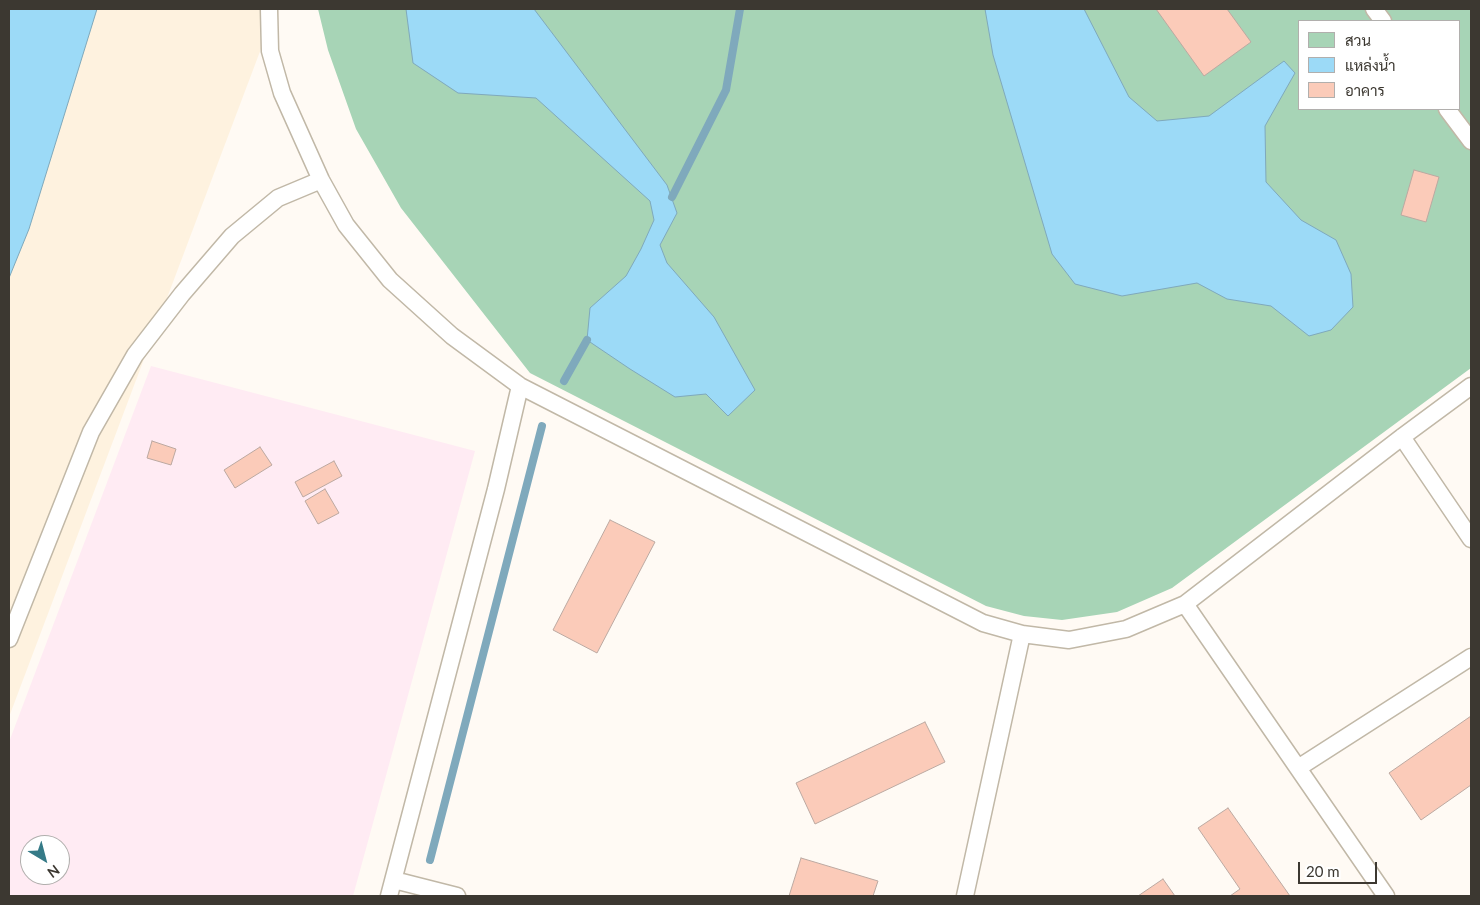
<!DOCTYPE html>
<meta charset="utf-8">
<style>
body{margin:0}
#map{position:relative;width:1480px;height:905px;overflow:hidden;background:#fffaf4;font-family:Lato,Sarabun,sans-serif}
canvas{display:block}
.frame{position:absolute;inset:0;border:10px solid #3c3831;pointer-events:none}
.legend{position:absolute;left:1298px;top:20px;width:162px;height:90px;box-sizing:border-box;background:#fff;border:1px solid #b1afad;margin:0;padding:6px 9px;list-style:none;font-size:15px;color:#3c3831}
.legend li{display:flex;align-items:center;gap:10px;height:25px}
.legend b{width:25px;border:1px solid #b1afad}
.north{position:absolute;left:20px;top:835px;width:50px;height:50px;box-sizing:border-box;background:#fff;border:1px solid #b1afad;border-radius:50%;rotate:143deg;font-size:14px;font-weight:700;line-height:20px;text-align:center;color:#3c3831}
.north::after{content:'';display:block;margin:auto;width:18px;height:22px;background:#357a87;clip-path:polygon(50% 0,100% 100%,50% 72%,0 100%)}
.scale{position:absolute;left:1298px;top:862px;width:79px;height:22px;box-sizing:border-box;border:2px solid #3c3831;border-top:0;padding-left:6px;font-size:15px;line-height:18px;white-space:nowrap;color:#3c3831;-webkit-text-stroke:4px #fff;paint-order:stroke}
</style>
<div id="map">
<canvas width="1480" height="905"></canvas>
<div class="frame"></div>
<ul class="legend">
<li><b style="height:14px;background:#a7d4b6"></b>สวน</li>
<li><b style="height:14px;background:#9cdaf7"></b>แหล่งน้ำ</li>
<li><b style="height:14px;background:#fbcbb9"></b>อาคาร</li>
</ul>
<div class="north">N</div>
<div class="scale">20 m</div>
</div>
<script>
const c = document.querySelector('canvas').getContext('2d');
c.lineJoin = 'round';
function paint(path, color) { c.fillStyle = color; c.fill(path, 'evenodd'); }
const poly = rows => new Path2D(rows.map(r => 'M' + r).join(''));
function trace(path, color, width, dash) { c.strokeStyle = color; c.lineWidth = width; c.lineCap = dash ? 'butt' : 'round'; c.setLineDash(dash || []); c.stroke(path); }
paint(poly([
 [9,9,276,9,9,717]
]), '#fef2df');
paint(poly([
 [151,366,475,451,353,896,9,896,9,742],
 [30,845,60,845,60,875,30,875]
]), '#ffebf3');
paint(poly([
 [318,9,1471,9,1471,368,1172,588,1117,612,1062,620,1024,616,986,606,530,373,401,208,356,129,328,50],
 [1299,21,1459,21,1459,109,1299,109]
]), '#a7d4b6');
const water = poly([
 [9,9,97,9,29,229,9,278,9,9],
 [406,9,534,9,667,185,677,213,660,245,667,263,714,317,755,390,728,416,706,394,675,397,630,369,587,340,590,308,626,276,641,249,654,220,650,201,536,98,458,93,413,63,406,9],
 [985,9,1084,9,1129,97,1157,121,1209,116,1284,61,1295,73,1265,126,1266,182,1301,220,1336,240,1351,274,1353,307,1331,330,1309,336,1271,306,1227,299,1197,283,1122,296,1075,284,1052,254,993,55,985,9]
]);
paint(water, '#9cdaf7');
trace(water, '#7fa9bc', 1);
trace(poly([
 [672,197,726,90,740,9],
 [564,381,587,340],
 [430,860,542,426]
]), '#7fa9bc', 8);
const building = poly([
 [1156,9,1227,9,1251,42,1204,76,1156,9],
 [1414,170,1439,177,1426,222,1401,215,1414,170],
 [152,441,176,449,171,465,147,458,152,441],
 [260,447,272,465,235,488,224,470,260,447],
 [334,461,342,476,303,497,295,482,334,461],
 [325,489,339,513,318,524,305,501,325,489],
 [610,520,655,542,597,653,553,630,610,520],
 [1471,716,1471,785,1421,820,1389,773,1471,716],
 [925,722,945,762,815,824,796,783,925,722],
 [1228,808,1290,896,1230,896,1240,889,1198,828,1228,808],
 [801,858,878,881,873,896,789,896,801,858],
 [1163,879,1175,896,1138,896,1163,879]
]);
paint(building, '#fbcbb9');
trace(building, '#bca9a1', 1);
const service = poly([
 [269,9,270,51,282,93,321,180,346,225,390,280,452,336,520,386,983,623,1022,634,1069,640,1126,629,1185,604,1402,437,1471,386],
 [1374,9,1383,21],
 [1447,109,1471,141],
 [1402,437,1471,539],
 [1185,604,1386,896],
 [9,639,91,432,135,355,182,294,232,236,278,198,321,180],
 [1298,768,1471,657],
 [394,880,457,896],
 [389,896,496,489,520,386],
 [965,896,1022,634]
]);
trace(service, '#c1b8a7', 19);
trace(service, '#fff', 16);
</script>
